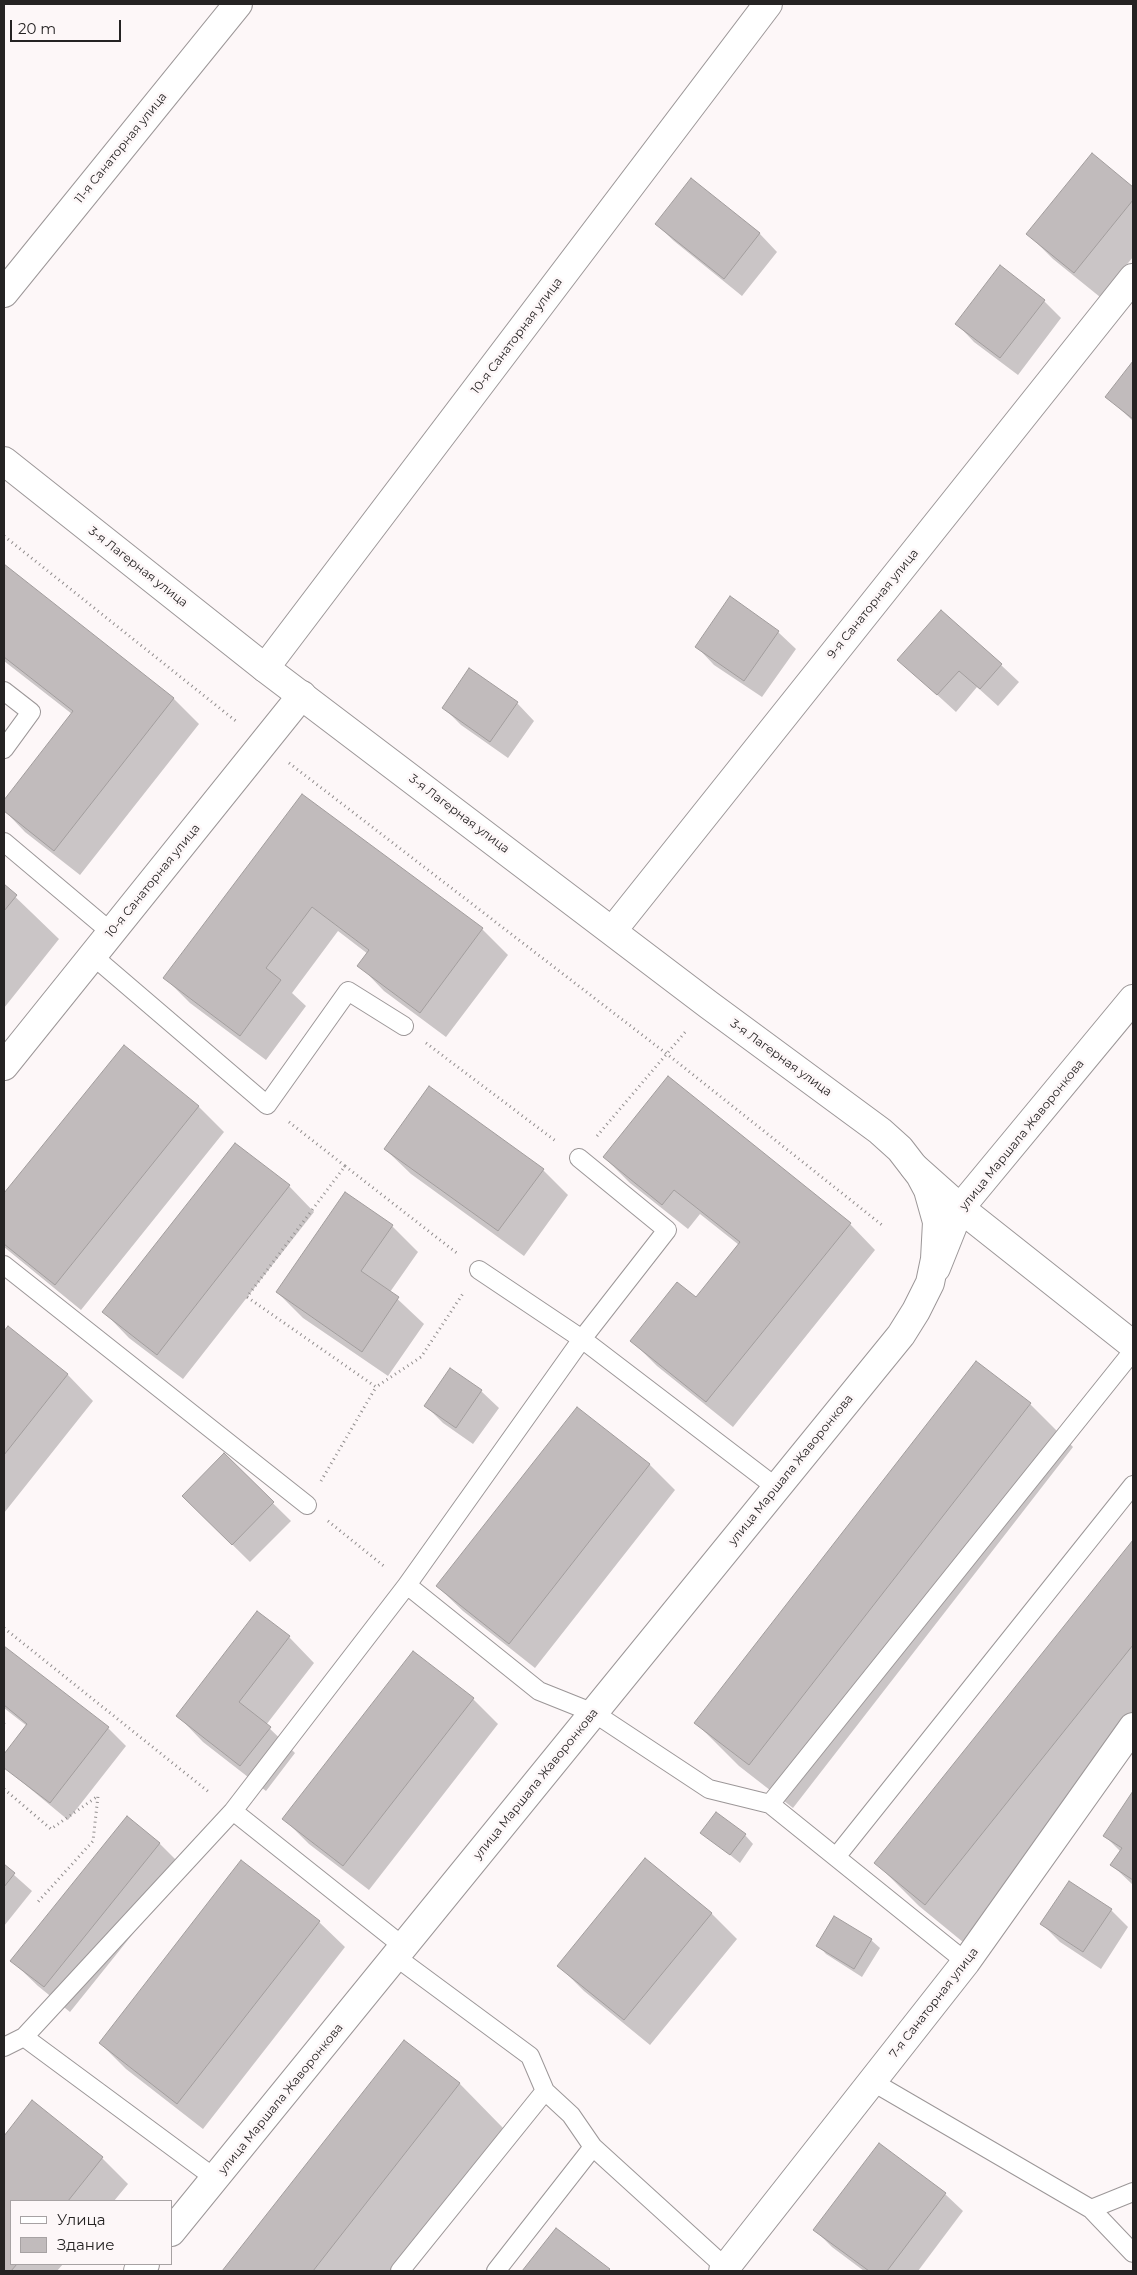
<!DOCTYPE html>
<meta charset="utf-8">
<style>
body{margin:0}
#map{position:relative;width:1137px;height:2275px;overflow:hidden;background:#fdf7f8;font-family:Montserrat,sans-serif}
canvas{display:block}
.frame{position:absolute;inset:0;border:5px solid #252323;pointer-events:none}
.legend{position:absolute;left:10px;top:2200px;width:162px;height:65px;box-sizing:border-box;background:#fdf7f8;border:1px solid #a7a2a3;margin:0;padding:6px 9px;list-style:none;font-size:15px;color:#252323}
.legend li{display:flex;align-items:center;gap:10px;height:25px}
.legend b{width:25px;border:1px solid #a7a2a3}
.scale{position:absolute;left:10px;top:20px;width:111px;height:22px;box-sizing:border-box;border:2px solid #252323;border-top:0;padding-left:6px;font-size:15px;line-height:18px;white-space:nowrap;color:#252323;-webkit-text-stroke:4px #fdf7f8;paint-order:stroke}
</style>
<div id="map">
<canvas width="1137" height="2275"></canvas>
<div class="frame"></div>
<ul class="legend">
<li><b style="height:6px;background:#fff"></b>Улица</li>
<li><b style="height:14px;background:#c1bbbc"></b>Здание</li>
</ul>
<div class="scale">20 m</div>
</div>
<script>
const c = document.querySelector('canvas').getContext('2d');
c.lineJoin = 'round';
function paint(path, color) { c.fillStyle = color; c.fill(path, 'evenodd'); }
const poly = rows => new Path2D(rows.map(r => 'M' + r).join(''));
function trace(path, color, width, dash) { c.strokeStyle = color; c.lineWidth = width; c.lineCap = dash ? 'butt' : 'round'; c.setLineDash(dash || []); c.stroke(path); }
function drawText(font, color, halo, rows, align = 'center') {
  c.font = font + ' Montserrat,sans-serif'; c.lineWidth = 5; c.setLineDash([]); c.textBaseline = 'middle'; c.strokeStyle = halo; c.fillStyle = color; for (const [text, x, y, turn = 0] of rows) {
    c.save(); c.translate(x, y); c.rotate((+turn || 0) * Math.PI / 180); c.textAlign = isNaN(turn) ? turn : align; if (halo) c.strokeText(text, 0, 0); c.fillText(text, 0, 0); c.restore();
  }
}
paint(poly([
 [1092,154,1133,188,1133,257,1100,297,1053,259,1028,234],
 [691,180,760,234,777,252,742,296,674,241,656,224],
 [1044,301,1061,318,1018,375,974,342,957,324],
 [1133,363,1133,421,1107,397],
 [4,566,174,699,199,724,80,875,25,832,4,810,4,802,72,714,4,661],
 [778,632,796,649,762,697,714,665,697,647],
 [899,660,1001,665,1019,682,998,706,977,687,956,712],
 [517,703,534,721,508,758,461,725,443,707],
 [302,795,482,929,508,955,446,1037,384,991,359,965,368,954,338,931,292,993,306,1006,266,1060,190,1003,165,978],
 [4,886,59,939,4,1008],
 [124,1046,199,1107,224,1132,81,1310,4,1247,4,1195],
 [385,1149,543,1170,568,1195,524,1256,411,1174],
 [604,1157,850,1224,875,1250,733,1427,657,1366,632,1341,696,1299,739,1245,700,1214,688,1229,630,1183],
 [289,1186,314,1212,183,1379,129,1338,104,1312],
 [346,1194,392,1226,418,1252,390,1292,424,1324,388,1376,303,1318,277,1292],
 [8,1328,68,1375,93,1401,4,1513,4,1333],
 [481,1391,499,1408,473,1444,443,1423,425,1405],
 [1030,1404,1073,1447,793,1808,739,1766,696,1723],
 [577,1409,650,1465,675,1490,535,1668,463,1611,437,1586],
 [224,1455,291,1521,250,1562,183,1496],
 [1133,1542,1133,1742,969,1947,919,1906,876,1863],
 [289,1637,314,1663,266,1725,295,1753,266,1791,203,1742,178,1716],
 [4,1647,108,1728,126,1746,68,1820,4,1767,4,1756,27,1726,4,1708],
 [473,1699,498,1724,369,1890,309,1844,284,1819],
 [1133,1793,1133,1885,1112,1865,1121,1852,1105,1836],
 [702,1832,745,1835,753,1844,740,1863],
 [159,1843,185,1869,70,2012,38,1986,12,1961],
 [646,1860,712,1914,737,1939,650,2045,584,1991,559,1966],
 [242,1862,319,1922,345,1947,203,2129,126,2069,100,2043],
 [4,1866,32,1891,4,1926],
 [1111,1910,1128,1927,1101,1969,1060,1942,1042,1924],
 [871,1940,880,1948,862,1977,826,1954,818,1945],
 [405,2041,460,2084,503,2128,390,2271,224,2271],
 [32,2102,102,2158,128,2184,114,2201,11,2201,11,2264,63,2264,57,2271,4,2271,4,2138],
 [945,2194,963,2211,918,2271,864,2271,832,2247,815,2230],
 [556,2230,610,2271,523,2271]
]), '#0003');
const building = poly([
 [1092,153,1133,187,1133,200,1074,273,1026,234,1092,153],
 [691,178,760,233,724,279,655,224,691,178],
 [1000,265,1045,300,1000,358,955,324,1000,265],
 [1133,361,1133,419,1105,397,1133,361],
 [4,564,174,698,54,851,4,811,4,800,73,711,4,657,4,564],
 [730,596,779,631,744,681,695,647,730,596],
 [941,610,1002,664,980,689,959,671,937,695,897,660,941,610],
 [469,668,518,702,490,742,442,708,469,668],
 [302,794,483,928,420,1013,357,966,369,950,312,907,266,968,281,980,240,1036,163,978,302,794],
 [4,884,17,895,4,911,4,884],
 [124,1045,199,1106,55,1285,4,1244,4,1193,124,1045],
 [668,1076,851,1223,706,1402,630,1341,677,1282,696,1297,740,1242,674,1190,662,1205,603,1157,668,1076],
 [429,1086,544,1169,498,1231,384,1149,429,1086],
 [235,1143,290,1185,157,1355,102,1312,235,1143],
 [345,1192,393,1225,361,1271,399,1297,362,1352,276,1292,345,1192],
 [8,1326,68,1374,4,1455,4,1331,8,1326],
 [976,1361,1031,1403,749,1765,694,1723,976,1361],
 [450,1368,482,1390,456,1428,424,1406,450,1368],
 [577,1407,650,1464,509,1644,436,1586,577,1407],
 [224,1453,274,1502,232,1545,182,1496,224,1453],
 [1133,1540,1133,1645,925,1905,874,1863,1133,1540],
 [257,1611,290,1636,239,1702,271,1727,240,1766,176,1716,257,1611],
 [4,1646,109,1727,50,1803,4,1768,4,1754,27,1724,4,1705,4,1646],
 [413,1651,474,1698,343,1866,282,1819,413,1651],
 [1133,1791,1133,1880,1110,1865,1122,1848,1103,1836,1133,1791],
 [716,1812,746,1834,730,1855,700,1833,716,1812],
 [127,1816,160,1843,44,1987,10,1961,127,1816],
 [645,1858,712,1913,624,2020,557,1966,645,1858],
 [241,1860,320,1921,177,2104,99,2043,241,1860],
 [4,1864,15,1873,4,1887,4,1864],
 [1069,1881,1112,1909,1083,1952,1040,1924,1069,1881],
 [834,1916,872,1939,854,1969,816,1946,834,1916],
 [404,2040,460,2083,313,2271,222,2271,404,2040],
 [32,2100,103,2157,68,2201,11,2201,11,2264,17,2264,11,2271,4,2271,4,2136,32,2100],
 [879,2143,946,2193,887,2271,869,2271,813,2230,879,2143],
 [556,2228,610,2269,608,2271,522,2271,556,2228]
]);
paint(building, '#c1bbbc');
trace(building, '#a29d9d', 1);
const lane = poly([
 [4,691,31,712,4,749],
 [4,842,112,933],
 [93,956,267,1105,348,991,404,1026],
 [579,1158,667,1230,582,1339,777,1488],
 [4,1265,307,1505],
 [479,1270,582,1339,407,1585,539,1691,594,1713,709,1789,770,1804,1133,1351],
 [770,1804,966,1962],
 [233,1811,404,1947],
 [836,1857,1133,1485],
 [396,1957,530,2056,545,2091],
 [4,2047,24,2037],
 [873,2082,1091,2209],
 [216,2179,24,2037,233,1811,407,1585],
 [1133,2192,1091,2209,1133,2253],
 [400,2271,545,2091,571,2115,593,2147,726,2268],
 [496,2271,593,2147]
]);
const street = poly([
 [4,293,238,4],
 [265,668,768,4],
 [613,930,1133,278],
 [4,1066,302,695],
 [914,1167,960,1208,1133,1345],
 [936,1268,960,1208,1133,999],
 [723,2271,966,1962,1133,1727]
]);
const secondary = poly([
 [4,461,265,668,709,1005,880,1131,900,1149,920,1175,928,1190,937,1222,935,1259,930,1283,916,1311,901,1335,171,2232],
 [138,2271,145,2264]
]);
trace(lane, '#9c9798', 20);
trace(street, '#9c9798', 30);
trace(secondary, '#9c9798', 30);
trace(poly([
 [4,536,237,722],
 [289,763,667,1054,882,1225],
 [426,1043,557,1142],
 [289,1122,345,1166,247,1297,376,1387,421,1357,464,1292],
 [597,1136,687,1030],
 [345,1166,458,1254],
 [321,1481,376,1387],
 [328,1521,385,1567],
 [4,1628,210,1793],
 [4,1724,6,1725,4,1727],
 [4,1789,51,1829,98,1796,93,1841,36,1904]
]), '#918d8d', 3, [1, 4]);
trace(lane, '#fff', 18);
trace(street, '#fff', 28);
trace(secondary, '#fff', 28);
drawText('12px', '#252323', '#fdf7f8', [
 ["11-я Санаторная улица",121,148,-51],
 ["10-я Санаторная улица",517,336,-53],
 ["3-я Лагерная улица",138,567,38],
 ["9-я Санаторная улица",873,604,-51],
 ["3-я Лагерная улица",459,814,37],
 ["10-я Санаторная улица",153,881,-51],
 ["3-я Лагерная улица",781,1058,36],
 ["улица Маршала Жаворонкова",1022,1135,-51],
 ["улица Маршала Жаворонкова",791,1470,-51],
 ["улица Маршала Жаворонкова",536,1784,-51],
 ["7-я Санаторная улица",934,2003,-52],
 ["улица Маршала Жаворонкова",281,2099,-51]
]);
</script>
